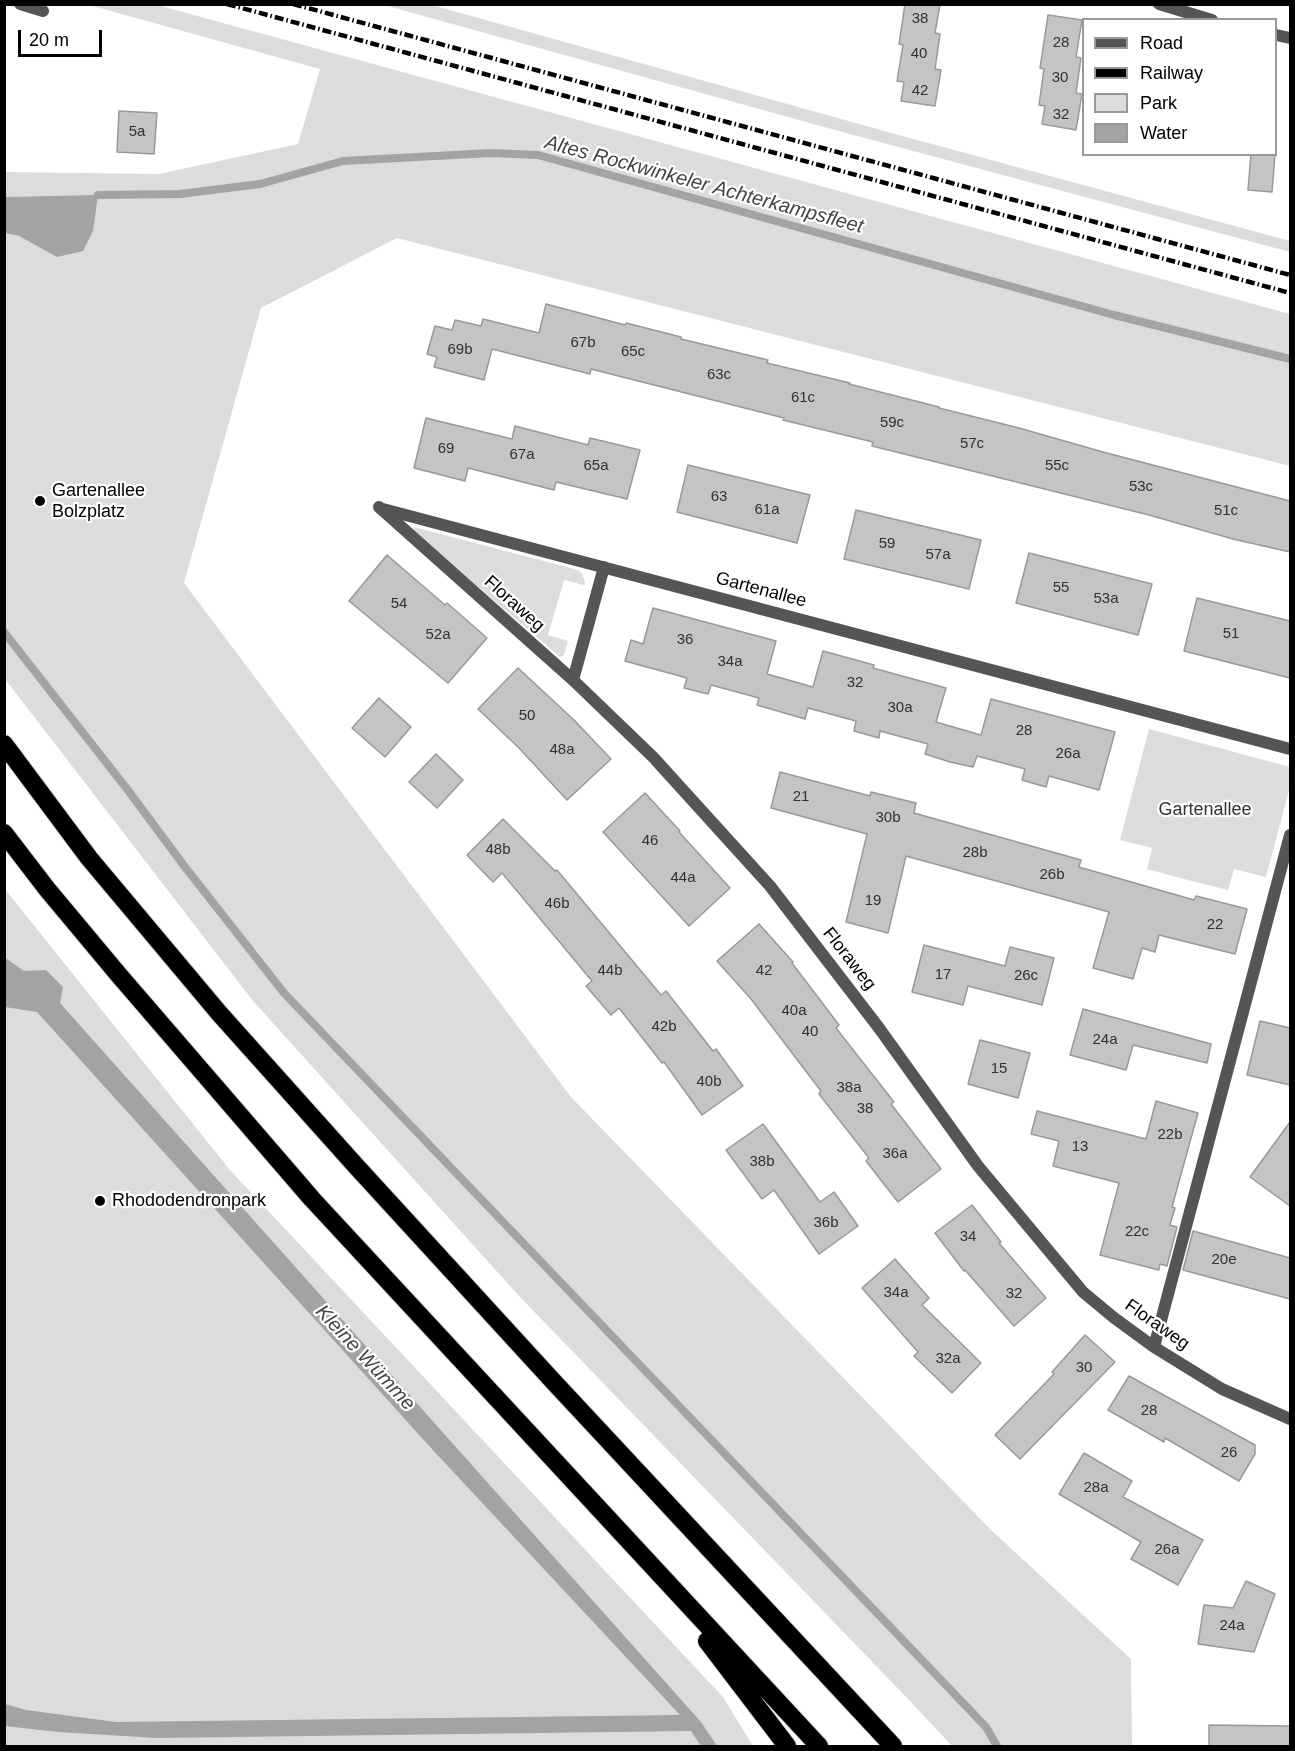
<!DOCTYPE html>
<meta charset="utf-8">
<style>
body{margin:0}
#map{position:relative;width:1295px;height:1751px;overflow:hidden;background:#fff;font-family:Arial,sans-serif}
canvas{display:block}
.frame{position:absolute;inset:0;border:6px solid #000;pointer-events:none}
.legend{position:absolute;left:1082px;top:18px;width:195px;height:138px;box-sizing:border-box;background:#fff;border:2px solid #999;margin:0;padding:8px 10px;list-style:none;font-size:18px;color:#000}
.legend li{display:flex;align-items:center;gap:12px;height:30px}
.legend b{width:30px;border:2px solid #999}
.scale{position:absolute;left:18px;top:30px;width:84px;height:27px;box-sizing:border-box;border:3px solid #000;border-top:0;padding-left:8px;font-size:18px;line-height:21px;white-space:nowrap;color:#000;-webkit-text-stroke:4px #fff;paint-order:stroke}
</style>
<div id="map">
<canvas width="1295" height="1751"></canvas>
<div class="frame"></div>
<ul class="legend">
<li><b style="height:8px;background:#555"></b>Road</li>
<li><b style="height:8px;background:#000"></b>Railway</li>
<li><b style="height:16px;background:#dcdcdc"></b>Park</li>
<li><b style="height:16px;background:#a3a3a3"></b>Water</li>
</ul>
<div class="scale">20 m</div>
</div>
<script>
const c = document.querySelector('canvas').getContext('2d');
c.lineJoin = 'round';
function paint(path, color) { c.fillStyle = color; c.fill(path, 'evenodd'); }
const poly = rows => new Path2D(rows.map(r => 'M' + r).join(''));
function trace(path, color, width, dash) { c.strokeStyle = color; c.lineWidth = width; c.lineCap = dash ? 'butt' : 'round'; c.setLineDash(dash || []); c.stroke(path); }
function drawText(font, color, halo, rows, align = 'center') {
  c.font = font + ' Arial,sans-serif'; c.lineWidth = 4.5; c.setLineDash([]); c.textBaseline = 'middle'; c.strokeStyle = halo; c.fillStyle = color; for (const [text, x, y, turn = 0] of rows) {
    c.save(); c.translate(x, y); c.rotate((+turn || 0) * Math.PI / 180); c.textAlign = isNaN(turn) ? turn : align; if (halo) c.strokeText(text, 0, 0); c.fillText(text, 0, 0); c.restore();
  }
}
paint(poly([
 [89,5,157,5,1290,314,1290,466,397,238,261,308,184,583,571,1097,992,1531,1131,1659,1132,1746,952,1746,910,1701,520,1297,253,1001,5,679,5,233,19,236,57,256,98,196,5,197,5,172,159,174,298,144,320,69],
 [384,5,432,5,895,134,1290,241,1290,252,835,130],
 [414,527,578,570,582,574,585,582,584,585,564,580,548,635,568,641,564,655,560,657,414,532],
 [1149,729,1290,767,1290,787,1266,877,1234,869,1228,890,1188,880,1147,869,1152,848,1120,840],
 [4,888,230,1170,723,1697,753,1746,5,1746]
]), '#dcdcdc');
paint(poly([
 [98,195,93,231,83,251,57,257,19,236,5,233,5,197],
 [4,957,24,971,46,970,63,987,60,1003,701,1722,717,1746,701,1746,691,1731,157,1738,58,1732,5,1726,5,1704,26,1710,116,1722,680,1715,431,1448,37,1012,5,1007]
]), '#a3a3a3');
trace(poly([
 [98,195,180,194,260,184,343,161,491,153,538,155,1114,315,1290,359],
 [4,632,127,789,185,867,284,993,986,1727,997,1746]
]), '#a3a3a3', 8);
const building = poly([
 [905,4,940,4,935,33,940,34,935,69,941,70,935,106,901,101,904,82,897,81,903,45,899,44,905,4],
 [1048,15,1082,20,1076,57,1081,58,1076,93,1082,94,1076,130,1042,124,1045,106,1039,105,1044,69,1040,68,1048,15],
 [119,111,157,113,154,154,117,152,119,111],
 [1251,154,1275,154,1272,192,1248,190,1251,154],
 [546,304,625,325,626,323,681,337,681,339,768,360,767,363,850,383,849,384,939,407,939,408,1019,428,1103,452,1290,501,1290,552,1233,539,1149,515,872,446,873,442,783,420,784,418,591,369,590,374,492,349,484,380,434,367,437,357,427,354,435,326,452,330,455,320,481,326,483,319,539,333,546,304],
 [426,418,512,439,515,426,588,445,590,438,640,450,627,499,556,482,554,490,468,468,465,481,414,468,426,418],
 [688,465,810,495,797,543,677,512,688,465],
 [856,510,981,540,969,589,844,559,856,510],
 [1029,553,1152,584,1138,635,1016,603,1029,553],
 [387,555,445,605,447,603,487,638,448,683,349,601,387,555],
 [1197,598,1290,621,1290,678,1184,651,1197,598],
 [653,608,776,641,767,674,813,687,823,651,874,665,873,668,946,688,936,722,981,735,991,699,1115,732,1099,790,1049,776,1046,787,1032,783,1022,780,1025,769,977,756,973,767,950,762,925,754,928,744,880,731,879,738,854,731,856,721,808,708,805,719,757,705,759,698,711,685,708,694,684,688,687,678,625,661,631,640,643,644,653,608],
 [518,668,574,720,611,759,567,800,519,748,478,709,518,668],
 [379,698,411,727,385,757,352,728,379,698],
 [436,754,463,780,437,808,409,782,436,754],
 [780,772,870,796,871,792,916,803,914,813,1081,860,1079,867,1194,900,1196,896,1247,909,1235,954,1159,935,1155,952,1142,948,1133,979,1093,968,1109,912,906,856,888,933,846,922,867,834,771,808,780,772],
 [645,793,680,831,679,832,730,888,689,926,603,832,645,793],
 [503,819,555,871,557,870,661,995,666,991,713,1051,716,1049,743,1086,702,1115,664,1062,662,1063,619,1008,611,1015,586,986,592,981,502,873,493,882,467,855,503,819],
 [759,924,793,962,792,963,839,1025,836,1028,894,1102,891,1104,941,1169,898,1202,866,1161,869,1158,819,1094,821,1091,751,999,717,961,759,924],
 [924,945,1005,966,1010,947,1054,958,1042,1005,968,986,963,1005,912,992,924,945],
 [1083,1009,1211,1044,1207,1063,1133,1045,1126,1070,1070,1055,1083,1009],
 [1260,1021,1290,1028,1290,1085,1247,1075,1260,1021],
 [980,1040,1030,1053,1018,1098,968,1084,980,1040],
 [1156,1101,1198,1113,1172,1207,1175,1208,1170,1225,1177,1227,1167,1266,1160,1264,1159,1270,1100,1255,1119,1183,1053,1166,1059,1141,1031,1134,1037,1111,1146,1139,1156,1101],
 [1290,1122,1290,1206,1250,1177,1290,1122],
 [763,1124,820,1202,834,1192,858,1226,819,1254,774,1190,762,1199,726,1150,763,1124],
 [972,1205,1001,1242,999,1243,1046,1298,1014,1326,965,1270,964,1271,935,1233,972,1205],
 [1193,1231,1290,1258,1290,1299,1183,1270,1193,1231],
 [895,1259,929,1298,922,1305,981,1363,952,1393,914,1356,918,1352,862,1288,895,1259],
 [1085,1335,1115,1362,1020,1459,995,1435,1054,1374,1052,1372,1085,1335],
 [1129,1376,1255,1445,1255,1454,1239,1481,1165,1438,1164,1442,1108,1410,1129,1376],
 [1084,1453,1132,1481,1123,1497,1203,1540,1178,1585,1131,1559,1141,1542,1059,1494,1084,1453],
 [1246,1581,1275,1594,1254,1652,1198,1644,1204,1605,1233,1608,1246,1581],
 [1209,1725,1290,1726,1290,1746,1209,1746,1209,1725]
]);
paint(building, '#c4c4c4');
trace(building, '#999', 1.5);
const motorway = poly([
 [4,744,89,858,219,1013,356,1166,552,1380,893,1746],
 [4,833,47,889,118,974,312,1199,819,1746],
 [707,1641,787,1746]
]);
trace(motorway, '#dbdbdb', 20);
trace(poly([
 [20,4,43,11],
 [1159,4,1212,20],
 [1276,35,1290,38],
 [379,507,573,680,653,757,770,886,879,1028,978,1166,1083,1292,1113,1317,1154,1347,1222,1389,1290,1419],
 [383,509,1290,749],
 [573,680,604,567],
 [1154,1347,1290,835]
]), '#555', 12);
trace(motorway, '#000', 18);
trace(poly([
 [227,4,1290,293],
 [293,4,1290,275]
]), '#000', 4.5, [9, 3, 1.5, 3]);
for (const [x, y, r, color] of [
 [40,501,6,"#000"],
 [100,1201,6,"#000"]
]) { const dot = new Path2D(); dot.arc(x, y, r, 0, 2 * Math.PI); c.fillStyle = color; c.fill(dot); trace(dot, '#fff', 2); }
drawText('15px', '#313131', null, [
 ["38",920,19],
 ["28",1061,43],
 ["40",919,54],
 ["30",1060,78],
 ["42",920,91],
 ["32",1061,115],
 ["5a",137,132],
 ["67b",583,343],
 ["69b",460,350],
 ["65c",633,352],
 ["63c",719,375],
 ["61c",803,398],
 ["59c",892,423],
 ["57c",972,444],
 ["69",446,449],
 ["67a",522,455],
 ["65a",596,466],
 ["55c",1057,466],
 ["53c",1141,487],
 ["63",719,497],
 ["61a",767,510],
 ["51c",1226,511],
 ["59",887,544],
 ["57a",938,555],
 ["55",1061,588],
 ["53a",1106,599],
 ["54",399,604],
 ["51",1231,634],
 ["52a",438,635],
 ["36",685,640],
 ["34a",730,662],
 ["32",855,683],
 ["30a",900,708],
 ["50",527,716],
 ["28",1024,731],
 ["48a",562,750],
 ["26a",1068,754],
 ["21",801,797],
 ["30b",888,818],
 ["46",650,841],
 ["48b",498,850],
 ["28b",975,853],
 ["26b",1052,875],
 ["44a",683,878],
 ["19",873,901],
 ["46b",557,904],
 ["22",1215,925],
 ["44b",610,971],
 ["42",764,971],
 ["17",943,975],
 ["26c",1026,976],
 ["40a",794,1011],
 ["42b",664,1027],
 ["40",810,1032],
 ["24a",1105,1040],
 ["15",999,1069],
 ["40b",709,1082],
 ["38a",849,1088],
 ["38",865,1109],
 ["22b",1170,1135],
 ["13",1080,1147],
 ["36a",895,1154],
 ["38b",762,1162],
 ["36b",826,1223],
 ["22c",1137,1232],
 ["34",968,1237],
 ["20e",1224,1260],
 ["34a",896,1293],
 ["32",1014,1294],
 ["32a",948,1359],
 ["30",1084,1368],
 ["28",1149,1411],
 ["26",1229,1453],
 ["28a",1096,1488],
 ["26a",1167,1550],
 ["24a",1232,1626]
]);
drawText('18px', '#000', '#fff', [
 ["Gartenallee",52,491],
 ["Bolzplatz",52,512],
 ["Rhododendronpark",112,1201]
], 'left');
drawText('18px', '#000', '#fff', [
 ["Gartenallee",761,590,15],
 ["Floraweg",514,604,42],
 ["Floraweg",849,959,52],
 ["Floraweg",1157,1325,35]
]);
drawText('18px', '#333', '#fff', [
 ["Gartenallee",1205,810]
]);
drawText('italic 20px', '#444', '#fff', [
 ["Altes Rockwinkeler Achterkampsfleet",704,185,15],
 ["Kleine Wümme",365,1358,47]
]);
</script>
